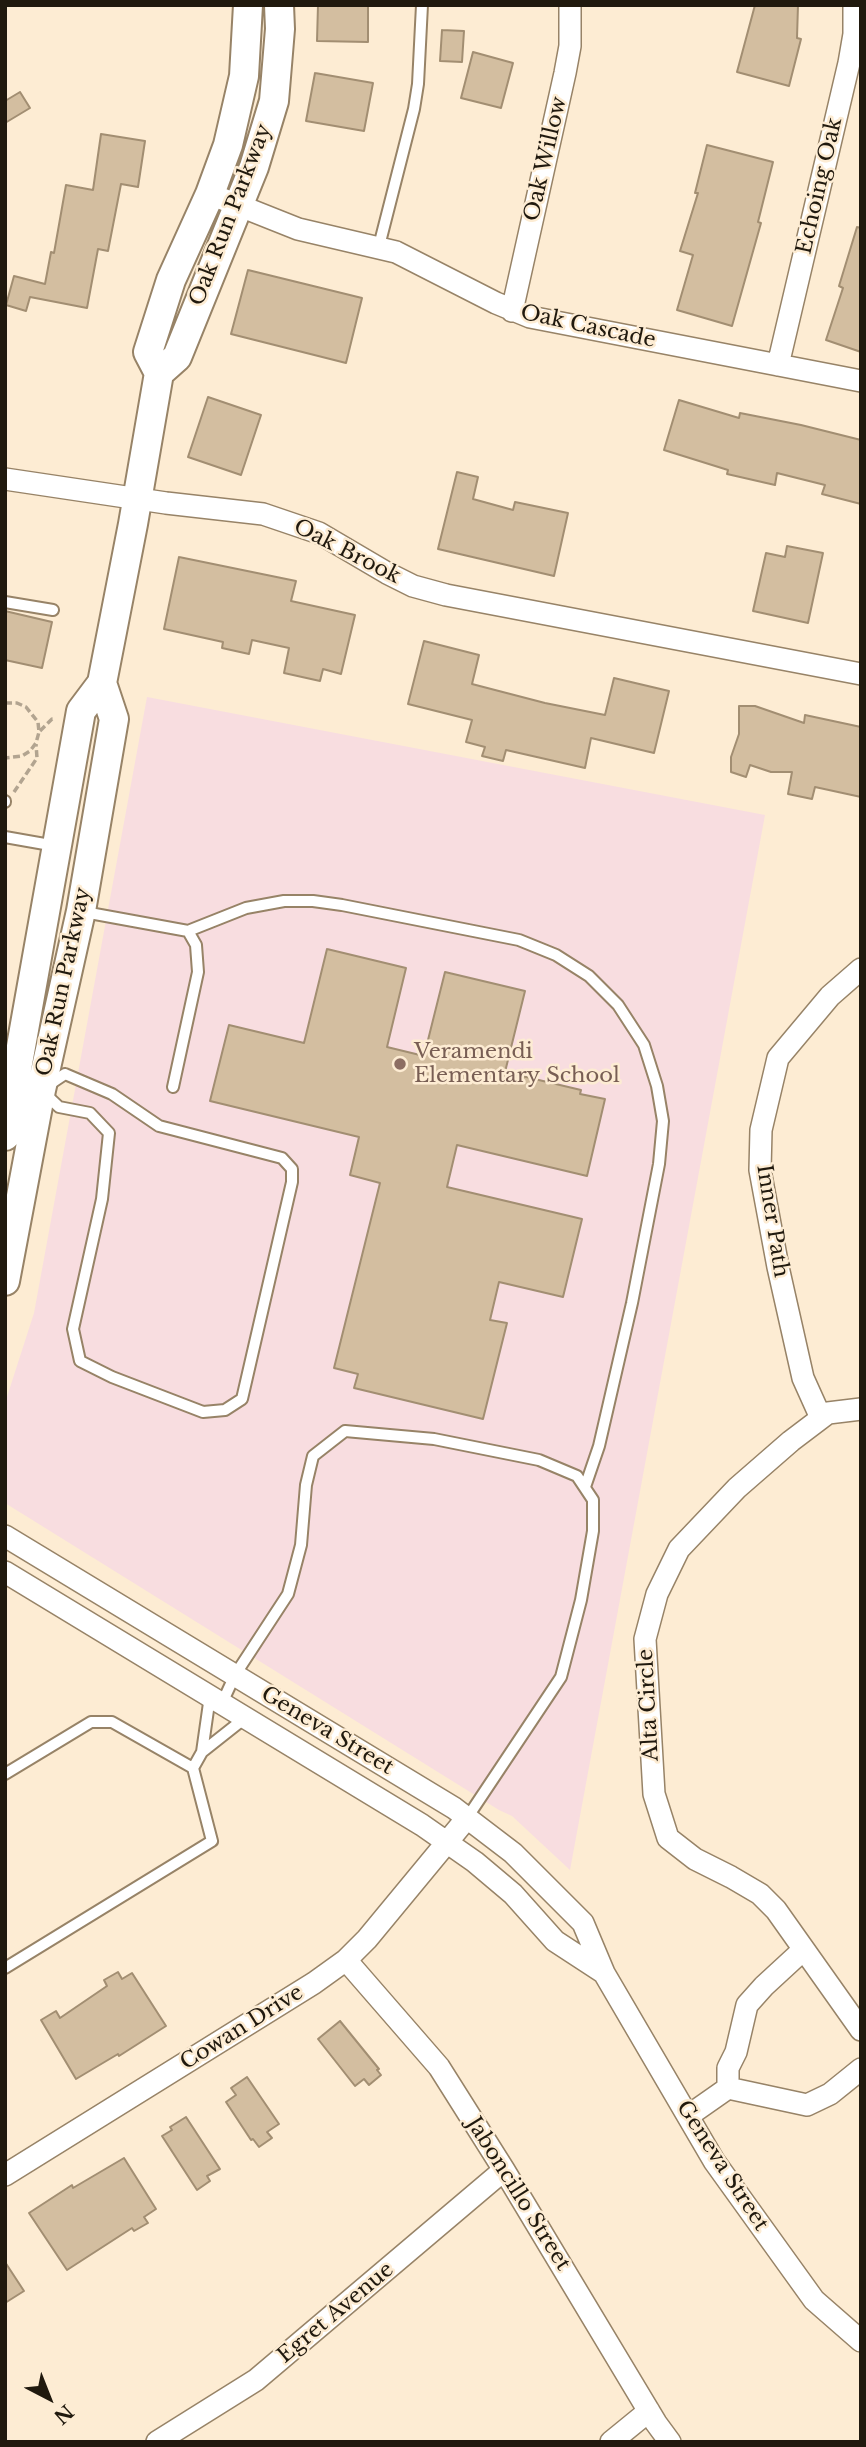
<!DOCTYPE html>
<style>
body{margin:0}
#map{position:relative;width:866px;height:2447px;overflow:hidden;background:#fdecd3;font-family:"Libre Baskerville",serif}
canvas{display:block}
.frame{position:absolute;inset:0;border:7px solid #20190e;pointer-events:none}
.north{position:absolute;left:14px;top:2363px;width:70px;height:70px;-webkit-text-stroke:5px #fdecd3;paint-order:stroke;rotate:138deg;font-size:19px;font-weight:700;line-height:28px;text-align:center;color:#20190e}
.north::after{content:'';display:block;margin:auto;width:24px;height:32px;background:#20190e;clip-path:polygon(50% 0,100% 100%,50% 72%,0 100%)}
</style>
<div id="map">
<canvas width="866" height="2447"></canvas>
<div class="frame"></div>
<div class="north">N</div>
</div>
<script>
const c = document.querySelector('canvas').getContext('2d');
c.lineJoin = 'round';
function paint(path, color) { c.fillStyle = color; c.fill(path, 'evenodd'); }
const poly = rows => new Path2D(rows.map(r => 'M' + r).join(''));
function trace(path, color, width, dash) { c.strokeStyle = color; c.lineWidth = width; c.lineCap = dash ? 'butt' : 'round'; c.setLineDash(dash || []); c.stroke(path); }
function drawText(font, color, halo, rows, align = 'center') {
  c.font = font + ' "Libre Baskerville",serif'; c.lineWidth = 5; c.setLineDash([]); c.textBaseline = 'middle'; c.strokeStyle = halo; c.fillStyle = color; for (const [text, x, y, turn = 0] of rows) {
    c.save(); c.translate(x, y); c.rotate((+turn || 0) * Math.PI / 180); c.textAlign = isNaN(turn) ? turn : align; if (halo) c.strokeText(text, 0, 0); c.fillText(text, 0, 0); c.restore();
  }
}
paint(poly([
 [147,697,765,815,570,1870,512,1816,499,1810,5,1503,5,1403,34,1313]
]), '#f8dde0');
const building = poly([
 [318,5,368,5,368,42,317,41,318,5],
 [755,5,798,5,797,38,801,39,789,86,737,72,755,5],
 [442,30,464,31,462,62,440,61,442,30],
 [473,52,513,63,501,108,461,98,473,52],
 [315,73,373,83,364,131,306,121,315,73],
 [20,92,30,108,5,123,5,101,20,92],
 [101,134,145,141,138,187,121,184,108,251,98,249,87,308,30,297,26,311,6,305,14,276,45,284,51,252,54,253,66,185,93,190,101,134],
 [707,145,773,162,758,222,761,223,732,326,677,310,693,255,680,251,698,193,695,193,707,145],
 [857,227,861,228,861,352,826,340,843,288,839,286,857,227],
 [248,270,362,298,346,363,231,334,248,270],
 [208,397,261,415,241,475,188,457,208,397],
 [679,400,739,418,740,413,801,425,861,440,861,504,822,494,825,485,777,473,775,485,727,474,728,470,664,450,679,400],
 [457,472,478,477,473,499,513,510,515,502,568,513,554,576,438,549,457,472],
 [787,546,823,553,808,623,753,611,766,553,785,557,787,546],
 [179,557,296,581,291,601,355,615,341,674,323,669,320,681,284,673,289,648,252,640,249,654,222,648,223,642,164,629,179,557],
 [5,611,52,622,42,668,5,660,5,611],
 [424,641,479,655,472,684,545,703,605,715,614,678,669,691,654,753,591,738,585,768,506,750,503,761,482,756,485,747,466,742,472,720,408,704,424,641],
 [739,706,755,706,804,723,805,715,861,727,861,797,815,787,812,799,788,794,792,772,771,772,750,765,746,777,731,772,731,757,739,734,739,706],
 [327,949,406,968,387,1047,424,1056,445,972,525,991,505,1072,581,1090,580,1094,605,1099,587,1176,457,1145,447,1187,582,1219,563,1297,499,1282,490,1320,507,1323,483,1419,354,1388,358,1374,334,1368,380,1183,350,1175,359,1137,210,1101,229,1025,304,1043,327,949],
 [118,1972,122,1979,132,1973,166,2026,119,2056,118,2054,76,2079,41,2020,56,2011,60,2018,107,1986,104,1980,118,1972],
 [340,2021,379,2069,377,2070,381,2075,369,2085,364,2079,355,2086,318,2039,340,2021],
 [247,2077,279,2124,267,2132,272,2138,259,2147,253,2139,251,2140,226,2102,236,2095,231,2088,247,2077],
 [186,2117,220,2169,207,2176,210,2181,197,2190,162,2136,172,2130,170,2127,186,2117],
 [124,2158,156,2209,144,2217,148,2223,134,2231,132,2228,67,2270,29,2213,72,2185,73,2188,124,2158],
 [5,2262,24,2291,5,2303,5,2262]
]);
paint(building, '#d3bea0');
trace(building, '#a28e72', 2);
const service = poly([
 [379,246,414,109,418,84,422,5],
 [5,602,53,610],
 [5,802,5,801],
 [5,837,56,846],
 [84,912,188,931,196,945,198,972,173,1087],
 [188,931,246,908,284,901,313,901,342,905,519,940,556,955,589,976,618,1005,644,1045,657,1086,663,1121,659,1164,632,1303,599,1446,585,1487],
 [65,1074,112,1094,159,1126,282,1158,292,1169,292,1182,242,1399,225,1410,203,1412,112,1377,80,1361,73,1329,102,1199,109,1133,90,1113,59,1107,41,1090,65,1074],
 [222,1703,235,1675,288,1594,301,1545,306,1485,313,1456,345,1431,434,1439,539,1460,577,1476,593,1500,593,1531,581,1600,561,1677,467,1818],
 [202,1752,245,1718],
 [193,1768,202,1752,210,1696],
 [5,1774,91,1722,112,1722,193,1768,212,1841,5,1968]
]);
const minor = poly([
 [210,194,298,229,396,252,496,303,530,317,861,381],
 [512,311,565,73,570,46,570,5],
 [778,365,849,63,854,34,854,5],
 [5,479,166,503,263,514,319,533,387,573,413,586,446,595,861,674],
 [861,1409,828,1413,791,1441,737,1488,679,1549,657,1594,645,1639,654,1794,668,1838,695,1859,731,1877,760,1894,776,1910,861,2030],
 [821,1418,803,1378,778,1267,760,1170,761,1130,778,1058,830,996,861,969],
 [5,1536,454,1808,513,1853,583,1923,604,1973,714,2161,814,2300,861,2341],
 [5,1572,422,1825,475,1862,513,1894,555,1941,604,1973],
 [346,1960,439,2067,504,2170,656,2423,670,2442],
 [728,2088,728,2068,736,2052,747,2005,764,1986,802,1951],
 [688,2116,728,2088,807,2105,830,2094,861,2069],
 [5,2175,314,1983,346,1960,367,1939,467,1818],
 [157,2442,256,2380,504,2170],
 [611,2442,649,2411]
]);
const tertiary = poly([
 [159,373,177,357,254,167,274,101,280,29,279,5],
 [5,1136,81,711,102,683,133,524,159,373,148,352,171,280,210,194,228,145,244,76,248,5],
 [5,1281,41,1090,81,911,114,719,102,683]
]);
trace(service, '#978367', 14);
trace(minor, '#978367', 24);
trace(tertiary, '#978367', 32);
trace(poly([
 [5,703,17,703,26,707,38,722,39,732,36,743,30,751,22,756,5,758],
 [40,731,52,719,55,719],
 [14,792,37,758,36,744]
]), '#b2a490', 3.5, [7, 3.5]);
trace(service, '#fff', 10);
trace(minor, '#fff', 21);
trace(tertiary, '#fff', 28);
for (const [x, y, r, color] of [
 [400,1064,7,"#8d6e63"]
]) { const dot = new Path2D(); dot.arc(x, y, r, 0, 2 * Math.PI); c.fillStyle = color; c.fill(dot); trace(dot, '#fdecd3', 2.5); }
drawText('21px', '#20190e', '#fdecd3', [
 ["Oak Willow",546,159,-77],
 ["Echoing Oak",820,186,-77],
 ["Oak Run Parkway",231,215,-69],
 ["Oak Cascade",588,327,12],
 ["Oak Brook",347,552,27],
 ["Oak Run Parkway",64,982,-78],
 ["Inner Path",772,1221,81],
 ["Alta Circle",649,1705,-93],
 ["Geneva Street",327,1731,31],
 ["Cowan Drive",242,2028,-32],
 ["Geneva Street",722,2166,57],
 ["Jaboncillo Street",518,2194,58],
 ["Egret Avenue",336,2313,-40]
]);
drawText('21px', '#785e54', '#fdecd3', [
 ["Veramendi",414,1052],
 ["Elementary School",414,1076]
], 'left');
</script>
